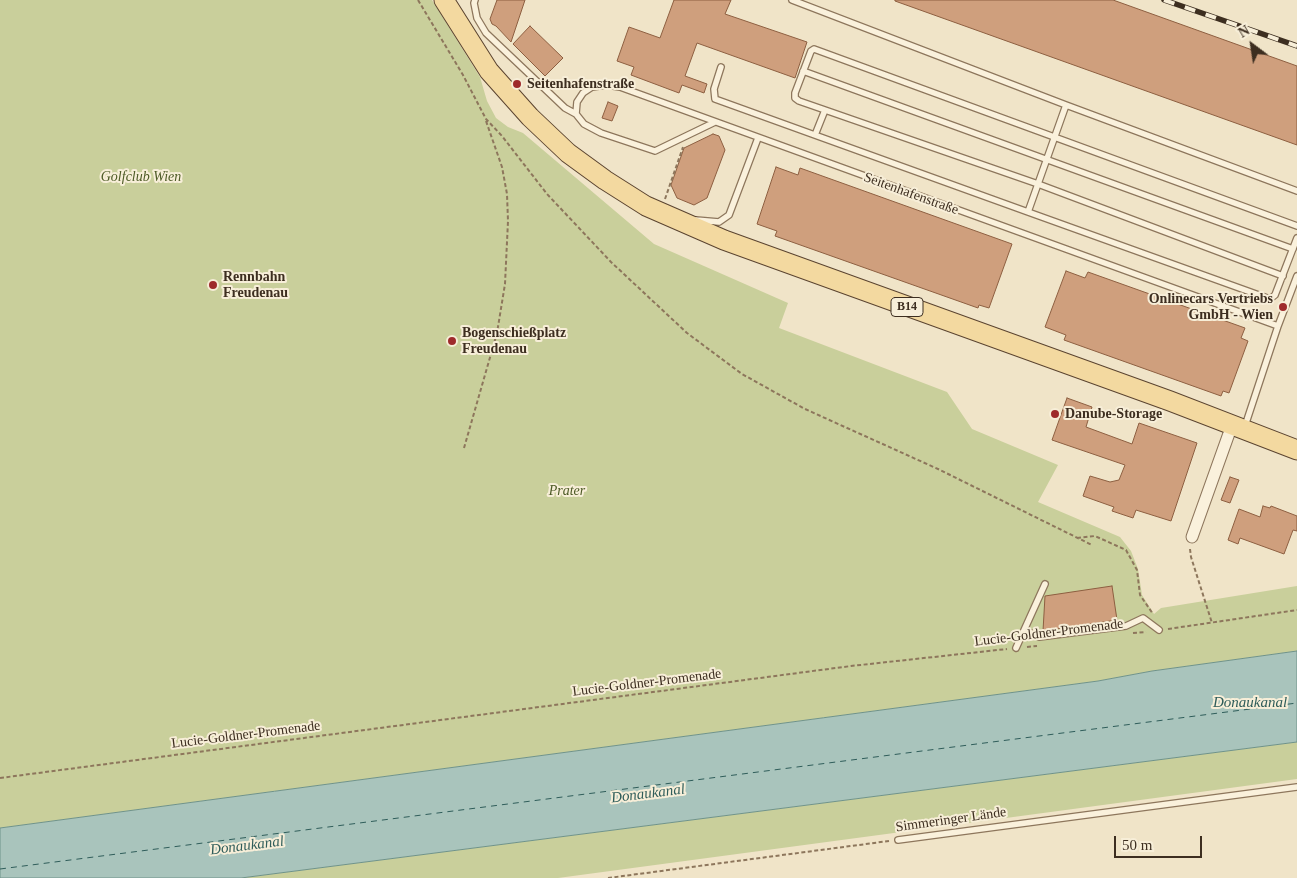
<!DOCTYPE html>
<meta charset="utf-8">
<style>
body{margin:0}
#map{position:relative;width:1297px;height:878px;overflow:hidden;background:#f0e4c8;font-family:Georgia,serif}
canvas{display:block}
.north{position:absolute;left:1227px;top:20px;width:50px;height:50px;-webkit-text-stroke:4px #f7eed8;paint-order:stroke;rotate:329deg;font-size:14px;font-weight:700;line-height:20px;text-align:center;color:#3d2e20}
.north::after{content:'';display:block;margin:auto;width:18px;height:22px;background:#3d2e20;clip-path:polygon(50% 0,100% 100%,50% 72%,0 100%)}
.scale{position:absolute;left:1114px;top:836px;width:88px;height:22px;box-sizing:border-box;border:2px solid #3d2e20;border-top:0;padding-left:6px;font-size:15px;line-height:18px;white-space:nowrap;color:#3d2e20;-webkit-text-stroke:4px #f7eed8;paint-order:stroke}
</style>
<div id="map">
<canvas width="1297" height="878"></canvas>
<div class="north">N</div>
<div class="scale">50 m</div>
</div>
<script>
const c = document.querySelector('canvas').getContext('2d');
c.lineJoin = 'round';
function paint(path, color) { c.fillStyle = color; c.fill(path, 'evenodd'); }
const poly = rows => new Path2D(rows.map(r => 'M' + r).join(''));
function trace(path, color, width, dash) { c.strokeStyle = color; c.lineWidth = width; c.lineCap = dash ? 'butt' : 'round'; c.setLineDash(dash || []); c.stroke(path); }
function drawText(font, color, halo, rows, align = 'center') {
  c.font = font + ' Georgia,serif'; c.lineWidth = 4; c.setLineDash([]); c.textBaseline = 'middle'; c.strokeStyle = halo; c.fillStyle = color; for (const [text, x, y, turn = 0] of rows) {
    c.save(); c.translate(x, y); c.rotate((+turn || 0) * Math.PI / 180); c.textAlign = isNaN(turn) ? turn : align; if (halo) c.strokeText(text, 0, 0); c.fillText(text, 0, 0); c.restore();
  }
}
paint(poly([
 [0,0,432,0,480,77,487,101,496,118,508,127,523,133,654,244,788,303,779,328,947,392,972,429,1058,465,1038,502,1120,537,1131,551,1138,569,1142,595,1154,614,1161,608,1297,586,1297,651,1152,671,1098,681,0,828],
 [1297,742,1297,779,558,878,241,878]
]), '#c9cf9b');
const water = poly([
 [1297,651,1297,742,241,878,0,878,0,828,1098,681,1152,671,1297,651]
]);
paint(water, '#a9c4bc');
trace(water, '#6f938a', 1);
trace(poly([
 [0,869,1297,703]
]), '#2f5d5a', 1, [6, 5]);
const building = poly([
 [497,0,525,0,511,42,496,26,492,24,490,19,497,0],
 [674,0,731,0,725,14,807,42,795,78,697,43,685,76,707,84,704,93,682,85,679,93,631,75,634,67,617,61,629,27,660,38,674,0],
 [895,0,1113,0,1297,66,1297,145,895,1,895,0],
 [530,26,563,58,545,76,513,44,530,26],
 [608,102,618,106,612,121,602,118,608,102],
 [713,134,719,136,725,150,707,198,694,205,677,198,671,185,684,148,713,134],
 [776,167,798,175,800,168,1012,244,989,308,979,305,978,308,775,236,777,231,757,224,776,167],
 [1066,271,1085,278,1088,272,1245,328,1241,338,1248,341,1229,393,1223,391,1221,396,1064,340,1066,335,1045,327,1066,271],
 [1067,398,1092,407,1086,427,1132,444,1139,423,1197,443,1171,521,1136,510,1133,518,1112,511,1114,507,1083,496,1090,476,1110,482,1119,480,1125,465,1052,440,1067,398],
 [1230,477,1239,480,1230,503,1221,500,1230,477],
 [1263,506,1270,508,1271,506,1297,516,1297,531,1293,530,1284,554,1240,538,1238,544,1228,540,1239,509,1260,517,1263,506],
 [1112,586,1117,620,1043,631,1045,596,1112,586]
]);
paint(building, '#cf9f7d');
trace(building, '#8d5f41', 1);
const lane = poly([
 [475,0,474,3,477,18,486,33,565,108,576,114,577,102,583,93,592,87,606,85,620,87,1278,326,1245,426],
 [792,0,1066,105,1297,191],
 [721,67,714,89,715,99,1028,212,1066,105],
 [803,71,1293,249],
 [825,110,1038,184,1283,276],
 [576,114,584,124,601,133,655,151,715,122],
 [815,135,825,110,799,101,795,98,795,93,811,51,814,49,1297,226],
 [1028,212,1270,299,1275,295,1297,238],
 [696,220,719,222,729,215,758,138],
 [1278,326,1297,276],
 [1025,630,1039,637,1126,626,1143,618,1159,630],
 [1016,648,1045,584],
 [898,840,1297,787]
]);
const street = poly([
 [1192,537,1232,425]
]);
const primary = poly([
 [444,0,489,71,530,117,568,153,605,180,646,206,724,240,1170,401,1297,450]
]);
trace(lane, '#8d765c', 8);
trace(street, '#8d765c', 13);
trace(primary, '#5b4430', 21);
trace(poly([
 [418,0,463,75,486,119,502,136,547,194,611,262,687,333,742,374,805,409,938,469,1092,545],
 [665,199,683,147],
 [464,448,497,333,505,284,508,221,507,194,502,167,486,121],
 [1077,538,1095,536,1126,550,1137,570,1140,595,1153,614],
 [1190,549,1191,557,1212,623],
 [1168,629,1297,610],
 [1133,633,1146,632],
 [1027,647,1037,646],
 [0,778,851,666,1007,649],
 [608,878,889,841]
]), '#8d765c', 2, [4, 2.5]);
trace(lane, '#faf1dc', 5.5);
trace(street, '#faf1dc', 11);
trace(primary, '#f3d9a0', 19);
const rail = poly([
 [1164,0,1297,46]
]);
trace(rail, '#3d2e20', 5.5);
trace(rail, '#f7eed8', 4, [11]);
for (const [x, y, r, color] of [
 [517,84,5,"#9e2a2b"],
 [213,285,5,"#9e2a2b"],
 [1283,307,5,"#9e2a2b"],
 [452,341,5,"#9e2a2b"],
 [1055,414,5,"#9e2a2b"]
]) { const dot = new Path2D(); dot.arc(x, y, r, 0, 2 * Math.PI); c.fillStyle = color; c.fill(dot); trace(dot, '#f7eed8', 2); }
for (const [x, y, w] of [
 [907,307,32]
]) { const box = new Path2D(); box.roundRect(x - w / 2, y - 9.5, w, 19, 4); c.fillStyle = '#f7eed8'; c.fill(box); trace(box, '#3d2e20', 1); }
drawText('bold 12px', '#3d2e20', null, [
 ["B14",907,307]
]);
drawText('bold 14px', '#3d2e20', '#f7eed8', [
 ["Seitenhafenstraße",527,84],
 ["Rennbahn",223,277],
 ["Freudenau",223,293],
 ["Onlinecars Vertriebs",1273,299,"right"],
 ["GmbH - Wien",1273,315,"right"],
 ["Bogenschießplatz",462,333],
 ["Freudenau",462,349],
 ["Danube-Storage",1065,414]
], 'left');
drawText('italic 14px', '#4d5a26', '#f7eed8', [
 ["Golfclub Wien",141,177],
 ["Prater",567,491]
]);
drawText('14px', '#3d2e20', '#f7eed8', [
 ["Seitenhafenstraße",911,194,20],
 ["Lucie-Goldner-Promenade",1049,633,-7],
 ["Lucie-Goldner-Promenade",647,683,-7],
 ["Lucie-Goldner-Promenade",246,735,-7],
 ["Simmeringer Lände",951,820,-8]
]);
drawText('italic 15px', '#2f5d5a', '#f7eed8', [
 ["Donaukanal",1250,703],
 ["Donaukanal",648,794,-7],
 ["Donaukanal",247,846,-7]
]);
</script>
